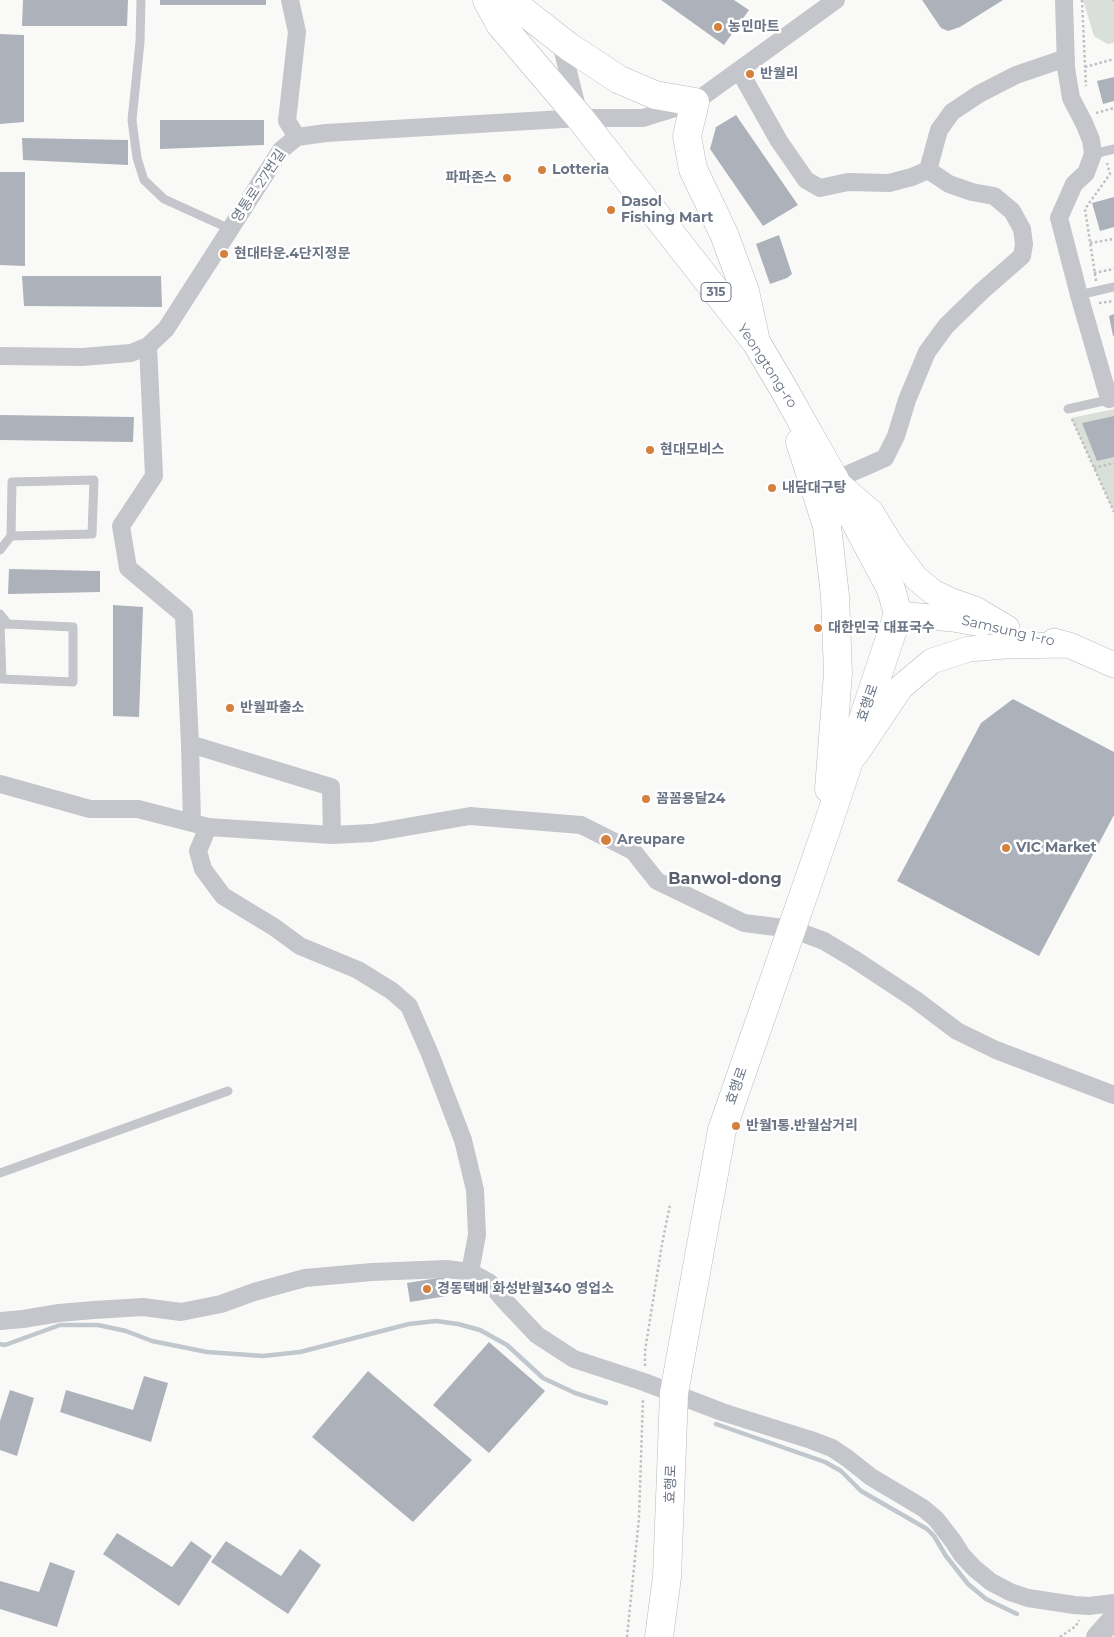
<!DOCTYPE html>
<meta charset="utf-8">
<style>
body{margin:0}
canvas{display:block;background:#f9faf8}
</style>
<canvas width="1114" height="1637"></canvas>
<script>
const c = document.querySelector('canvas').getContext('2d');
c.lineJoin = 'round';
function paint(path, color) { c.fillStyle = color; c.fill(path, 'evenodd'); }
const poly = rows => new Path2D(rows.map(r => 'M' + r).join(''));
function trace(path, color, width, dash) { c.strokeStyle = color; c.lineWidth = width; c.lineCap = dash ? 'butt' : 'round'; c.setLineDash(dash || []); c.stroke(path); }
function drawText(font, color, halo, rows, align = 'center') {
  c.font = font + ' Montserrat,"Noto Sans KR",sans-serif'; c.lineWidth = 5; c.setLineDash([]); c.textBaseline = 'middle'; c.strokeStyle = halo; c.fillStyle = color; for (const [text, x, y, turn = 0] of rows) {
    c.save(); c.translate(x, y); c.rotate((+turn || 0) * Math.PI / 180); c.textAlign = isNaN(turn) ? turn : align; if (halo) c.strokeText(text, 0, 0); c.fillText(text, 0, 0); c.restore();
  }
}
paint(poly([
 [1083,0,1114,0,1114,43,1107,44,1094,36],
 [1114,409,1114,512,1071,418]
]), '#dae0d9');
trace(poly([
 [0,1344,5,1345,60,1325,98,1325,126,1331,152,1341,207,1352,263,1356,300,1352,409,1324,436,1321,458,1324,480,1330,507,1345,543,1378,575,1393,606,1403],
 [716,1424,825,1462,841,1471,861,1491,927,1529,934,1536,946,1556,968,1584,986,1599,1017,1614]
]), '#c0c7cd', 4.5);
paint(poly([
 [23,0,128,0,127,26,22,26],
 [160,0,266,0,266,5,160,5],
 [661,0,734,0,749,10,724,45],
 [922,0,1003,0,960,27,948,31,941,28],
 [0,34,24,35,24,122,0,124],
 [1114,77,1114,101,1103,104,1097,81],
 [736,115,798,205,763,226,710,149,716,127],
 [160,120,264,120,264,145,160,149],
 [22,138,128,140,128,165,23,160],
 [0,172,25,172,25,266,0,265],
 [1114,197,1114,227,1100,231,1092,203],
 [779,235,792,274,787,278,770,284,756,244],
 [22,276,161,276,162,307,24,306],
 [1114,314,1114,336,1113,336,1109,316],
 [0,415,134,417,133,442,0,440],
 [1114,416,1114,457,1097,461,1082,423],
 [9,569,100,571,100,592,8,594],
 [113,605,143,607,139,717,113,716],
 [1013,699,1114,752,1114,815,1039,956,897,881,981,723],
 [444,1277,447,1296,410,1302,407,1283],
 [489,1342,545,1391,489,1453,433,1405],
 [368,1371,472,1460,413,1522,312,1437],
 [144,1376,168,1383,151,1442,60,1412,66,1390,133,1410],
 [10,1390,34,1398,17,1456,0,1450,0,1421],
 [117,1533,172,1567,191,1541,212,1556,179,1606,103,1554],
 [226,1541,281,1576,300,1549,321,1565,288,1614,211,1562],
 [50,1562,75,1571,57,1627,0,1609,0,1581,39,1592]
]), '#adb2ba');
const secondary = poly([
 [835,481,871,512,892,546,916,578,933,592,952,601,975,609,1007,628],
 [898,614,953,619,981,624],
 [1054,641,1069,645,1114,665],
 [856,754,901,687,932,661,969,649,1005,646,1069,645]
]);
const primary = poly([
 [487,0,500,24,580,118,756,342,782,386,835,480,850,512,891,589,898,614,826,830,722,1130,674,1393,667,1577,659,1637],
 [509,0,568,46,618,79,655,95,695,102,687,136,693,169,724,234,745,291,755,337],
 [800,442,827,526,835,596,838,673,829,789]
]);
trace(secondary, '#b6babf', 26);
trace(primary, '#b7babf', 29);
trace(poly([
 [1082,0,1086,86],
 [1113,0,1114,1],
 [1085,67,1114,59],
 [1096,113,1114,108],
 [1090,243,1114,239],
 [1094,273,1114,269],
 [1096,281,1085,209,1110,174,1107,163],
 [1099,303,1114,301],
 [1072,419,1114,512],
 [1094,468,1114,463],
 [645,1366,645,1351,662,1244,670,1205],
 [627,1637,639,1518,643,1399],
 [1060,1637,1076,1626,1079,1620]
]), '#bec0c3', 2.5, [2.5, 2.5]);
trace(poly([
 [141,0,140,42,132,120,137,158,144,180,164,199,230,229],
 [1093,154,1114,149],
 [1079,295,1114,287],
 [1068,409,1112,399],
 [0,550,11,536,12,482,94,480,92,534,11,536],
 [0,614,8,624,73,627,73,682,2,679,0,625,8,624],
 [0,1173,228,1091]
]), '#c4c6cb', 9);
trace(poly([
 [290,0,297,32,287,121,297,137],
 [1064,0,1066,68,1071,98,1084,123,1091,140,1093,154,1086,173,1074,184,1059,218,1079,295,1109,399],
 [560,40,578,111],
 [739,70,779,141,806,180,820,188,848,182,889,183,912,177,928,170,949,184,972,192,994,196,1012,211,1022,229,1024,244,1022,256,982,291,946,326,927,352,907,400,896,436,885,458,835,480],
 [928,170,939,130,952,112,979,94,1016,75,1066,58],
 [148,346,154,476,121,526,128,568,184,615,190,744,331,787,332,835],
 [0,356,82,357,131,353,148,346,166,329,281,150,297,137,326,133,580,118,643,118,695,102,836,0],
 [190,744,192,823],
 [0,784,90,809,138,809,208,827,332,835,372,833,470,816,581,825,633,851,657,881,744,923,792,929,824,941,854,959,916,1000,957,1031,996,1050,1114,1095],
 [208,827,198,851,203,869,223,896,274,927,300,946,358,970,392,991,409,1006,430,1054,463,1140,475,1190,477,1235,470,1272],
 [0,1321,23,1319,59,1313,94,1310,143,1307,181,1312,221,1304,254,1292,305,1278,372,1272,446,1269,470,1272,490,1283,503,1299,537,1335,574,1359,644,1382,722,1412,811,1440,832,1448,847,1458,871,1477,923,1508,936,1519,953,1541,962,1555,974,1568,991,1582,1010,1592,1028,1598,1074,1605,1089,1606,1114,1603]
]), '#c4c6cb', 18);
trace(poly([
 [1097,1637,1114,1618]
]), '#c4c6cb', 22);
trace(secondary, '#fff', 25);
trace(primary, '#fff', 28);
for (const [x, y, r, color] of [
 [718,27,5,"#d5803c"],
 [750,74,5,"#d5803c"],
 [542,170,5,"#d5803c"],
 [507,178,5,"#d5803c"],
 [611,210,5,"#d5803c"],
 [224,254,5,"#d5803c"],
 [650,450,5,"#d5803c"],
 [772,488,5,"#d5803c"],
 [818,628,5,"#d5803c"],
 [230,708,5,"#d5803c"],
 [646,799,5,"#d5803c"],
 [606,840,6,"#d5803c"],
 [1006,848,5,"#d5803c"],
 [736,1126,5,"#d5803c"],
 [427,1289,5,"#d5803c"]
]) { const dot = new Path2D(); dot.arc(x, y, r, 0, 2 * Math.PI); c.fillStyle = color; c.fill(dot); trace(dot, '#fff', 2); }
for (const [x, y, w] of [
 [716,292,30]
]) { const box = new Path2D(); box.roundRect(x - w / 2, y - 9.5, w, 19, 4); c.fillStyle = '#fff'; c.fill(box); trace(box, '#6b7586', 1); }
drawText('bold 12px', '#6b7586', null, [
 ["315",716,292]
]);
drawText('bold 14px', '#6b7586', '#fff', [
 ["농민마트",728,27],
 ["반월리",760,74],
 ["Lotteria",552,170],
 ["파파존스",497,178,"right"],
 ["Dasol",621,202],
 ["Fishing Mart",621,218],
 ["현대타운.4단지정문",234,254],
 ["현대모비스",660,450],
 ["내담대구탕",782,488],
 ["대한민국 대표국수",828,628],
 ["반월파출소",240,708],
 ["꼼꼼용달24",656,799],
 ["Areupare",617,840],
 ["VIC Market",1016,848],
 ["반월1통.반월삼거리",746,1126],
 ["경동택배 화성반월340 영업소",437,1289]
], 'left');
drawText('14px', '#6b7586', '#fff', [
 ["영통로 27번길",259,186,-56],
 ["Yeongtong-ro",767,366,57],
 ["Samsung 1-ro",1008,631,13],
 ["효행로",868,703,-71],
 ["효행로",737,1086,-71],
 ["효행로",671,1484,-88]
]);
drawText('bold 16px', '#595f6c', '#fff', [
 ["Banwol-dong",725,879]
]);
</script>
